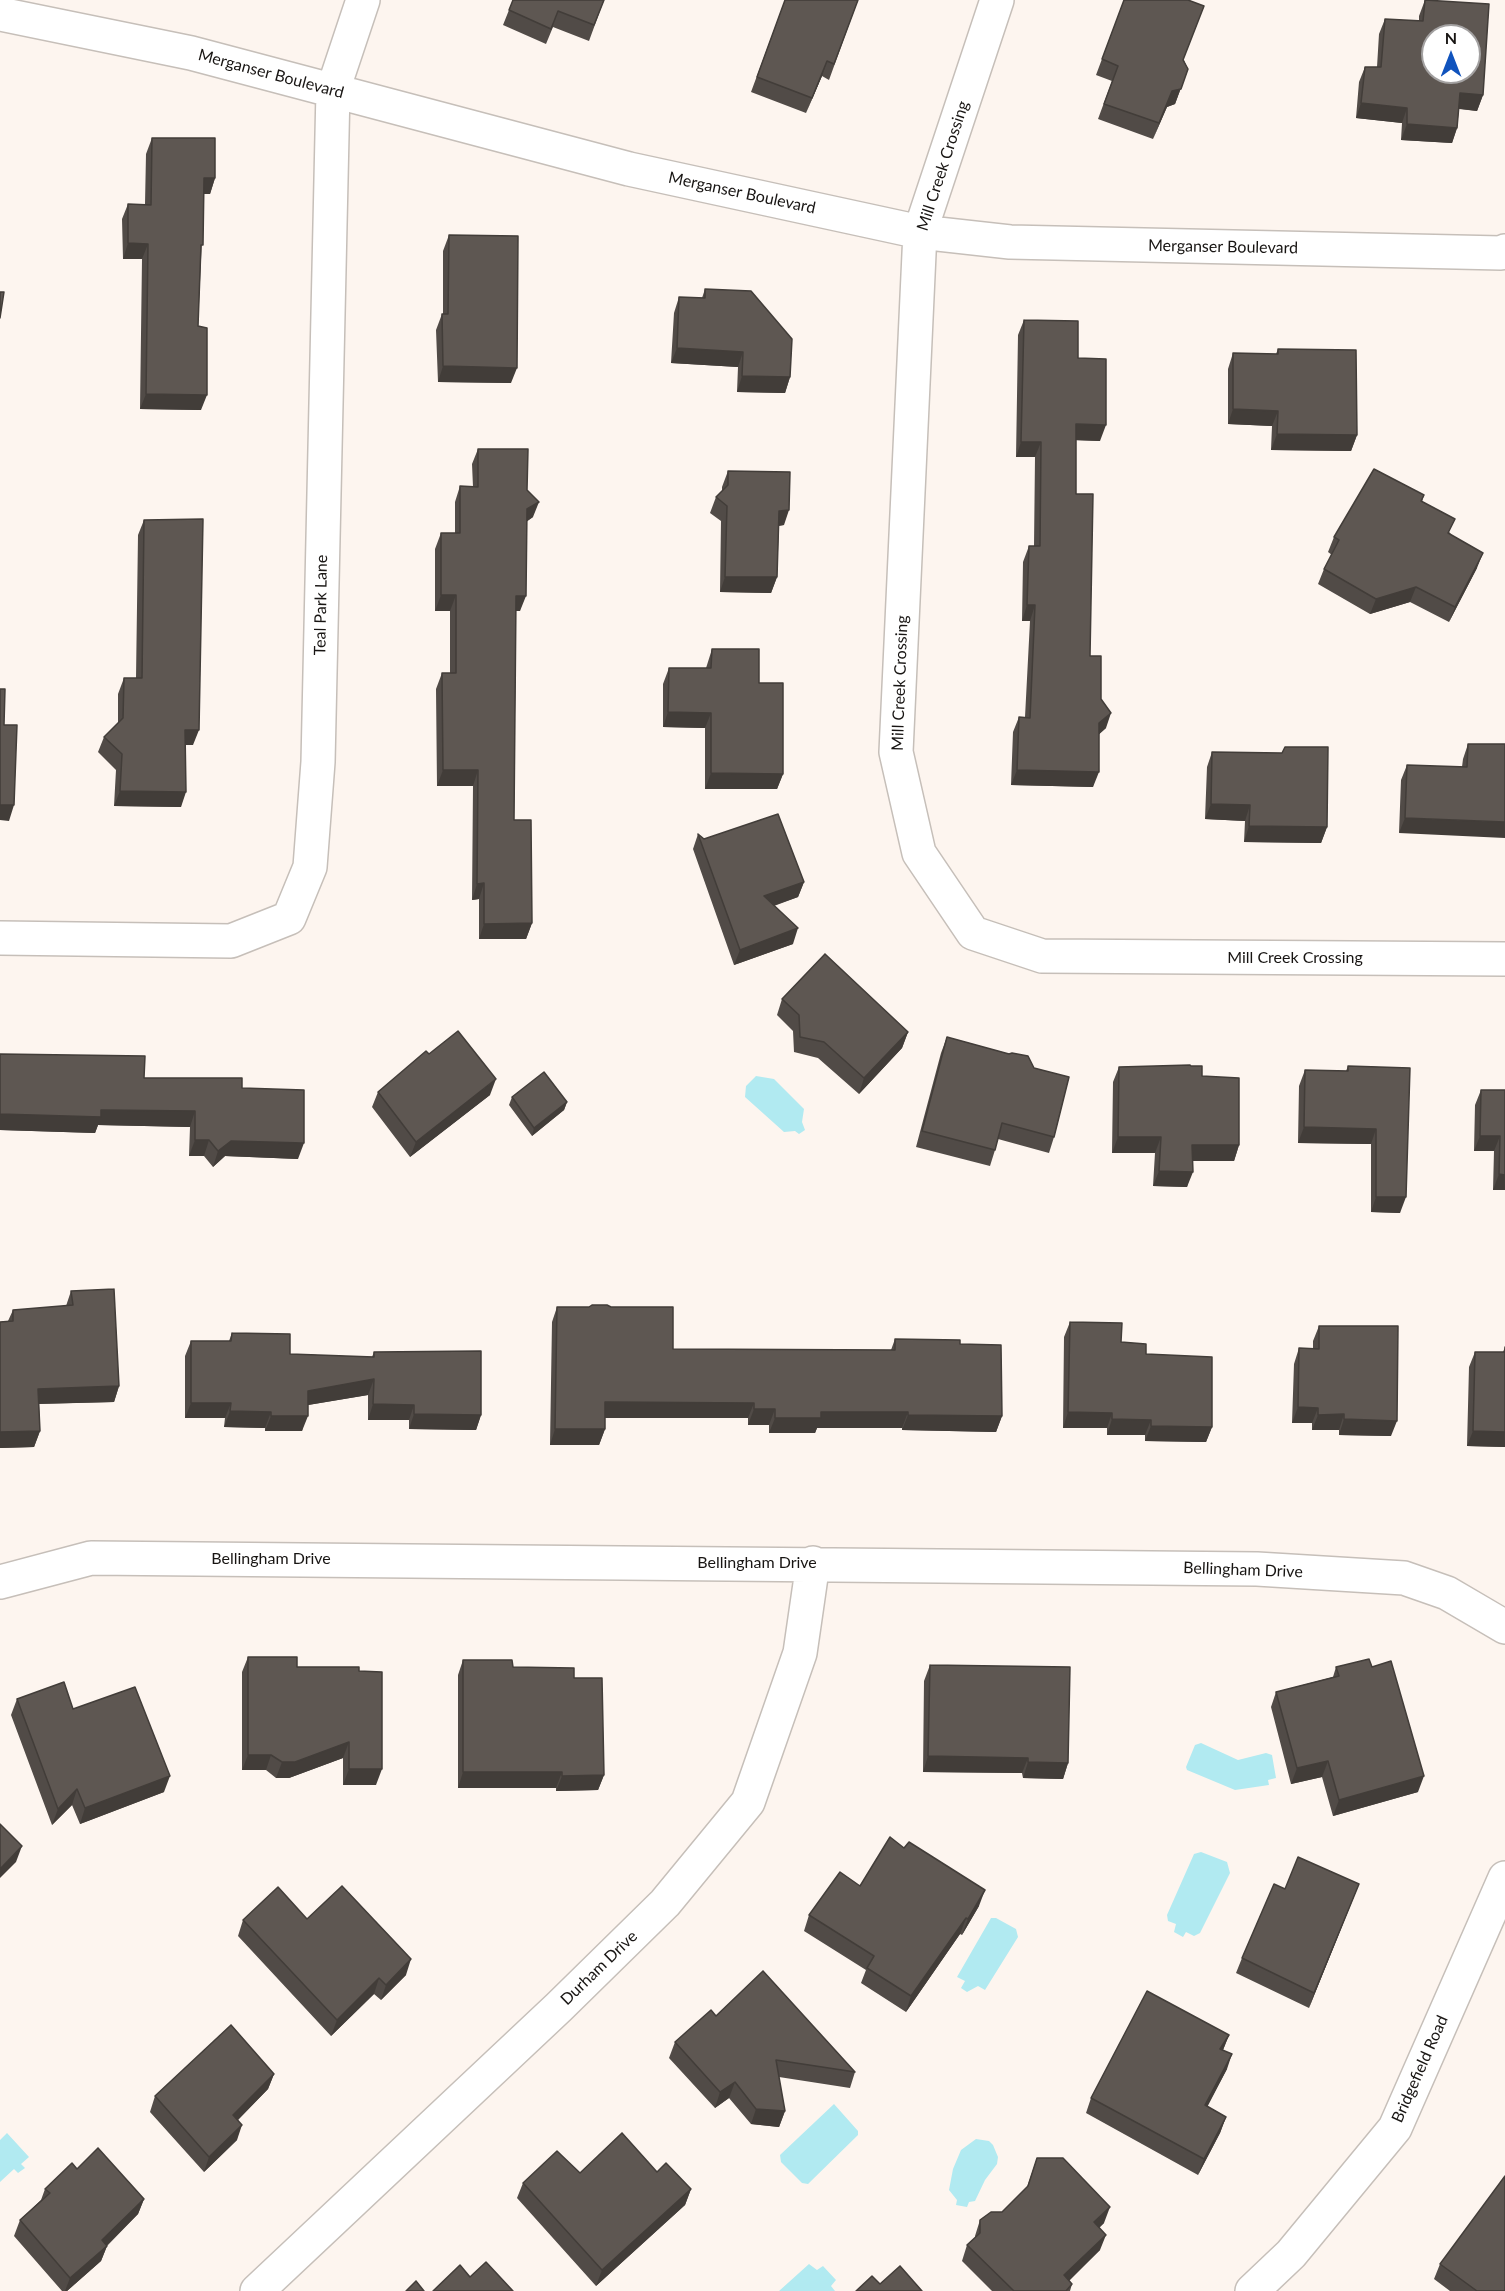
<!DOCTYPE html>
<style>
body{margin:0}
#map{position:relative;width:1505px;height:2291px;overflow:hidden;background:#fdf5ef;font-family:Lato,sans-serif}
canvas{display:block}
.north{position:absolute;left:1421px;top:24px;width:60px;height:60px;box-sizing:border-box;background:#fff;border:2px solid #a3a1a1;border-radius:50%;rotate:0deg;font-size:16px;font-weight:700;line-height:24px;text-align:center;color:#181513}
.north::after{content:'';display:block;margin:auto;width:21px;height:27px;background:#1053bd;clip-path:polygon(50% 0,100% 100%,50% 72%,0 100%)}
</style>
<div id="map">
<canvas width="1505" height="2291"></canvas>
<div class="north">N</div>
</div>
<script>
const c = document.querySelector('canvas').getContext('2d');
c.lineJoin = 'round';
function paint(path, color) { c.fillStyle = color; c.fill(path, 'evenodd'); }
const poly = rows => new Path2D(rows.map(r => 'M' + r).join(''));
function trace(path, color, width, dash) { c.strokeStyle = color; c.lineWidth = width; c.lineCap = dash ? 'butt' : 'round'; c.setLineDash(dash || []); c.stroke(path); }
function drawText(font, color, halo, rows, align = 'center') {
  c.font = font + ' Lato,sans-serif'; c.lineWidth = 6; c.setLineDash([]); c.textBaseline = 'middle'; c.strokeStyle = halo; c.fillStyle = color; for (const [text, x, y, turn = 0] of rows) {
    c.save(); c.translate(x, y); c.rotate((+turn || 0) * Math.PI / 180); c.textAlign = isNaN(turn) ? turn : align; if (halo) c.strokeText(text, 0, 0); c.fillText(text, 0, 0); c.restore();
  }
}
paint(poly([
 [756,1076,774,1079,804,1109,802,1122,805,1130,799,1134,795,1131,784,1132,745,1097,746,1086],
 [1201,1743,1238,1760,1266,1753,1272,1755,1276,1778,1268,1780,1269,1785,1235,1790,1187,1770,1186,1767,1195,1745],
 [1201,1852,1227,1862,1230,1873,1200,1933,1194,1936,1186,1932,1183,1937,1174,1932,1176,1924,1168,1921,1167,1915,1194,1854],
 [991,1918,996,1918,1016,1929,1018,1937,985,1990,978,1986,967,1992,961,1988,965,1981,957,1977],
 [834,2104,858,2131,858,2135,808,2184,802,2183,781,2162,780,2155],
 [7,2133,29,2157,21,2164,25,2168,18,2173,14,2169,0,2182,0,2140],
 [976,2139,989,2141,993,2145,998,2157,997,2164,985,2180,975,2201,969,2202,967,2207,956,2205,957,2200,949,2190,953,2169,961,2150],
 [809,2264,817,2270,823,2266,836,2280,831,2286,835,2291,779,2291]
]), '#b1eaf1');
const minor = poly([
 [997,0,920,232,896,752,919,853,973,933,1042,956,1505,959],
 [0,14,191,53,629,169,920,232,1010,242,1501,253,1505,251],
 [0,938,231,941,289,918,310,867,318,762,333,90,363,0],
 [0,1582,91,1558,1257,1569,1404,1578,1447,1593,1505,1627],
 [257,2291,559,2007,665,1903,748,1802,800,1653,813,1563],
 [1252,2291,1291,2254,1395,2128,1505,1878]
]);
trace(minor, '#c6bfb9', 36);
trace(minor, '#fff', 33);
paint(poly([
 [604,0,589,41,553,27,546,44,503,25,509,10],
 [785,0,858,0,829,80,822,76,806,113,751,92],
 [1124,0,1184,60,1188,69,1175,104,1167,107,1153,139,1098,119,1112,81,1096,75],
 [1425,0,1483,95,1477,111,1459,109,1457,128,1452,143,1401,140,1402,123,1356,118,1359,82,1365,67,1377,67,1379,34,1385,19,1419,21,1419,16],
 [152,138,215,178,210,194,204,194,198,326,201,410,140,409,142,259,123,259,122,219,128,204,145,204,146,154],
 [449,235,511,383,438,382,436,330,442,314,443,314,443,251],
 [705,289,790,377,785,393,737,392,738,367,671,363,674,313,679,297,702,298],
 [1024,320,1078,358,1100,441,1076,440,1076,494,1090,656,1101,699,1106,728,1099,734,1093,787,1011,785,1013,732,1019,717,1025,717,1030,621,1022,621,1023,562,1029,546,1034,546,1035,457,1016,457,1018,335],
 [1278,349,1357,435,1351,451,1271,450,1272,426,1228,424,1228,369,1233,353,1276,354],
 [478,449,527,490,533,517,527,521,520,611,516,611,514,820,532,923,526,939,479,939,479,899,472,900,473,786,437,786,436,689,442,673,450,673,450,611,435,611,435,549,441,533,455,533,455,502,460,486,473,487,472,464],
 [728,471,784,525,779,526,777,577,771,593,720,592,721,521,710,513,716,497,722,491,722,487],
 [1424,495,1422,502,1450,533,1477,568,1449,622,1410,602,1370,614,1318,584,1324,569,1332,555,1328,552,1334,537],
 [144,520,193,745,186,745,181,807,114,806,116,770,98,752,104,737,118,723,118,694,124,678,136,678,138,535],
 [712,649,759,683,783,774,777,789,705,789,705,728,663,727,663,684,669,668,706,668,707,665],
 [1468,744,1505,744,1399,833,1401,780,1407,765,1462,767,1463,759],
 [1212,752,1327,827,1321,843,1244,842,1245,821,1205,819,1207,767],
 [698,834,704,839,804,882,798,897,774,906,793,944,734,965,693,849],
 [782,999,908,1032,902,1048,859,1094,818,1058,794,1052,793,1031,777,1015],
 [947,1037,1009,1054,1054,1137,1049,1153,998,1139,995,1150,990,1166,916,1147,941,1053],
 [0,1054,144,1078,242,1088,298,1159,225,1156,213,1167,204,1156,189,1156,190,1127,98,1125,95,1133,0,1130],
 [429,1054,490,1095,410,1157,372,1107,378,1092],
 [1191,1066,1202,1076,1239,1145,1234,1161,1193,1161,1187,1187,1153,1186,1155,1153,1112,1153,1113,1082,1119,1067],
 [1348,1066,1410,1068,1400,1213,1371,1212,1371,1144,1298,1143,1299,1086,1305,1070,1346,1071],
 [1481,1090,1505,1090,1505,1190,1493,1190,1494,1151,1474,1151,1475,1105],
 [512,1097,567,1102,564,1110,532,1136,509,1105],
 [71,1291,119,1386,114,1402,39,1404,40,1431,34,1447,0,1448,0,1322,8,1321,13,1310,66,1306],
 [557,1307,673,1349,891,1350,895,1339,960,1344,1002,1416,996,1432,902,1430,902,1428,817,1428,815,1433,769,1433,769,1425,748,1425,748,1418,605,1418,605,1429,599,1445,550,1445,552,1322],
 [1070,1322,1121,1342,1146,1354,1212,1427,1206,1442,1145,1441,1145,1435,1107,1435,1107,1428,1063,1428,1064,1337],
 [1319,1326,1391,1436,1339,1435,1339,1430,1312,1430,1312,1423,1292,1423,1294,1364,1299,1348,1313,1349,1313,1341],
 [232,1333,290,1354,372,1357,374,1352,481,1415,476,1430,409,1429,409,1420,368,1420,368,1395,308,1405,302,1431,265,1431,265,1428,224,1427,225,1418,185,1418,185,1356,191,1341,229,1341],
 [1505,1347,1505,1447,1467,1446,1469,1367,1475,1352,1503,1352],
 [248,1657,297,1667,359,1671,376,1785,343,1785,343,1758,289,1778,276,1778,266,1770,242,1770,242,1672],
 [463,1660,574,1678,604,1775,598,1790,556,1791,556,1788,458,1788,458,1675],
 [930,1665,1068,1763,1063,1779,1023,1778,1022,1773,923,1772,924,1681],
 [1336,1667,1418,1792,1333,1816,1322,1777,1291,1784,1271,1707,1276,1692,1333,1677],
 [17,1699,73,1709,164,1792,80,1824,72,1805,52,1825,11,1715],
 [1359,1884,1309,2008,1236,1973,1242,1958,1285,1889],
 [860,1886,979,1906,962,1935,960,1934,906,2012,861,1983,866,1970,804,1931,809,1915],
 [307,1919,406,1975,381,2000,374,1994,331,2036,238,1936,243,1920],
 [716,2016,855,2072,850,2088,779,2077,785,2111,779,2127,751,2124,729,2098,715,2108,669,2058,675,2042],
 [1229,2035,1223,2050,1227,2069,1207,2106,1226,2117,1220,2133,1198,2175,1086,2113,1091,2098],
 [274,2074,268,2089,238,2120,237,2140,204,2172,150,2112,155,2096],
 [1037,2158,1104,2223,1099,2228,1100,2250,1069,2280,1072,2284,1070,2291,992,2291,962,2261,967,2245,975,2238,975,2236,980,2220,1002,2212,1027,2187],
 [77,2169,144,2199,138,2214,107,2246,101,2261,67,2291,62,2291,14,2236,20,2220,41,2200,45,2189],
 [657,2172,691,2189,685,2205,596,2286,517,2198,523,2183,580,2173],
 [1440,2264,1505,2291,1450,2291,1434,2279]
]), '#514b47');
paint(poly([
 [827,61,822,76,806,113,812,98],
 [1188,69,1175,104,1167,107,1153,139,1172,91],
 [1460,93,1483,95,1477,111,1454,108],
 [1361,103,1407,108,1402,123,1356,118],
 [1407,124,1457,128,1452,143,1401,140],
 [204,178,215,178,210,194,198,194],
 [128,243,148,244,142,259,123,259],
 [677,348,743,352,738,367,671,363],
 [443,366,517,368,511,383,438,382],
 [742,376,790,377,785,393,737,392],
 [146,394,207,395,201,410,140,409],
 [1233,409,1278,411,1272,426,1228,424],
 [1076,424,1106,425,1100,441,1070,440],
 [1277,434,1357,435,1351,451,1271,450],
 [1021,442,1041,442,1035,457,1016,457],
 [539,502,533,517,522,525,527,509],
 [789,510,784,525,774,526,779,511],
 [1483,553,1477,568,1449,622,1455,607],
 [725,577,777,577,771,593,720,592],
 [1416,587,1410,602,1370,614,1376,599],
 [441,595,456,595,450,611,435,611],
 [516,596,526,596,520,611,511,611],
 [1027,605,1035,605,1030,621,1022,621],
 [668,712,711,713,705,728,663,727],
 [1111,713,1106,728,1094,739,1099,723],
 [185,730,199,730,193,745,180,745],
 [443,770,478,770,473,786,437,786],
 [1017,770,1099,772,1093,787,1011,785],
 [711,773,783,774,777,789,705,789],
 [120,791,186,792,181,807,114,806],
 [1211,804,1250,805,1245,821,1205,819],
 [0,805,14,805,9,821,0,820],
 [1405,818,1505,822,1505,838,1399,833],
 [1249,826,1327,827,1321,843,1244,842],
 [804,882,798,897,758,911,764,896],
 [484,883,479,899,472,900,477,884],
 [532,923,526,939,479,939,484,924],
 [798,928,793,944,734,965,740,950],
 [908,1032,902,1048,859,1094,864,1078],
 [496,1079,490,1095,410,1157,416,1142],
 [567,1102,564,1110,532,1136,534,1128],
 [101,1110,195,1111,190,1127,98,1125,95,1133,0,1130,0,1114],
 [1304,1127,1376,1129,1371,1144,1298,1143],
 [1480,1136,1500,1136,1494,1151,1474,1151],
 [1118,1137,1161,1137,1155,1153,1112,1153],
 [195,1140,209,1140,204,1156,189,1156],
 [231,1141,304,1143,298,1159,225,1156,213,1167,218,1151],
 [1192,1145,1239,1145,1234,1161,1187,1161],
 [1159,1171,1193,1172,1187,1187,1153,1186],
 [1499,1174,1505,1175,1505,1190,1493,1190],
 [1376,1197,1406,1197,1400,1213,1371,1212],
 [374,1379,368,1395,302,1406,308,1391],
 [119,1386,114,1402,32,1404,38,1389],
 [605,1402,754,1403,748,1418,600,1418],
 [191,1403,231,1403,225,1418,185,1418],
 [373,1404,414,1405,409,1420,368,1420],
 [1298,1407,1318,1408,1312,1423,1292,1423],
 [754,1409,775,1409,769,1425,748,1425],
 [230,1411,271,1412,265,1428,224,1427],
 [821,1412,908,1412,902,1428,817,1428,815,1433,769,1433,775,1418],
 [1068,1412,1112,1413,1107,1428,1063,1428],
 [414,1414,481,1415,476,1430,409,1429],
 [1344,1414,1339,1430,1312,1430,1318,1415],
 [908,1415,1002,1416,996,1432,902,1430],
 [271,1416,308,1416,302,1431,265,1431],
 [1112,1419,1151,1420,1145,1435,1107,1435],
 [1344,1419,1397,1421,1391,1436,1339,1435],
 [1151,1426,1212,1427,1206,1442,1145,1441],
 [555,1429,605,1429,599,1445,550,1445],
 [40,1431,34,1447,0,1448,0,1432],
 [1473,1431,1505,1432,1505,1447,1467,1446],
 [349,1742,343,1758,289,1778,276,1778,282,1762],
 [248,1755,271,1755,266,1770,242,1770],
 [928,1756,1028,1758,1022,1773,923,1772],
 [1328,1761,1322,1777,1291,1784,1297,1768],
 [1028,1762,1068,1763,1063,1779,1023,1778],
 [349,1769,382,1769,376,1785,343,1785],
 [463,1772,562,1772,556,1788,458,1788],
 [604,1775,598,1790,556,1791,562,1776],
 [170,1776,164,1792,80,1824,85,1808],
 [1424,1776,1418,1792,1333,1816,1339,1800],
 [77,1789,72,1805,52,1825,58,1809],
 [22,1846,16,1862,0,1878,0,1869],
 [1359,1884,1353,1899,1309,2008,1314,1993],
 [985,1890,979,1906,962,1935,968,1919],
 [966,1918,960,1934,906,2012,911,1996],
 [411,1959,406,1975,381,2000,386,1985],
 [379,1978,374,1994,331,2036,337,2020],
 [1229,2035,1223,2050,1220,2049],
 [1232,2054,1227,2069,1200,2121,1205,2105],
 [274,2074,268,2089,227,2131,233,2115],
 [735,2082,729,2098,715,2108,720,2092],
 [756,2109,785,2111,779,2127,751,2124],
 [1226,2117,1220,2133,1198,2175,1204,2159],
 [242,2125,237,2140,204,2172,209,2157],
 [691,2189,685,2205,596,2286,602,2270],
 [144,2199,138,2214,104,2248,107,2246,101,2261,67,2291,65,2291,70,2278,102,2240],
 [1110,2207,1104,2223,1088,2238,1094,2222],
 [1106,2235,1100,2250,1059,2291,1064,2275]
]), '#423d39');
const building = poly([
 [513,0,604,0,594,25,558,11,551,29,509,10,513,0],
 [785,0,858,0,834,64,827,61,812,98,757,77,785,0],
 [1124,0,1188,0,1204,6,1183,60,1188,69,1181,89,1172,91,1159,123,1104,104,1118,66,1102,59,1124,0],
 [1425,0,1489,4,1483,95,1460,93,1457,128,1407,124,1407,108,1361,103,1365,67,1381,67,1385,19,1423,21,1425,0],
 [1433,36,1469,36,1469,72,1433,72,1433,36],
 [152,138,215,138,215,178,204,178,203,245,201,245,198,326,207,328,207,395,146,394,148,244,128,243,128,204,151,205,152,138],
 [449,235,518,236,517,368,443,366,442,314,448,314,449,235],
 [705,289,751,291,792,339,790,377,742,376,743,352,677,348,679,297,705,298,705,289],
 [0,292,4,292,0,318,0,292],
 [1024,320,1078,321,1078,358,1106,359,1106,425,1076,424,1076,494,1093,494,1090,656,1101,656,1101,699,1111,713,1099,723,1099,772,1017,770,1019,717,1030,718,1035,605,1027,605,1029,546,1040,546,1041,442,1021,442,1024,320],
 [1278,349,1356,350,1357,435,1277,434,1278,411,1233,409,1233,353,1278,354,1278,349],
 [478,449,528,449,527,490,539,502,527,509,526,596,516,596,514,820,531,820,532,923,484,924,484,883,477,884,478,770,443,770,442,673,456,673,456,595,441,595,441,533,460,533,460,486,478,487,478,449],
 [1374,469,1424,495,1421,501,1455,519,1448,533,1483,553,1455,607,1416,587,1376,599,1324,569,1339,540,1334,537,1374,469],
 [728,471,790,472,789,510,779,511,777,577,725,577,727,506,716,497,728,485,728,471],
 [203,519,199,730,185,730,186,792,120,791,122,754,104,737,123,718,124,678,142,678,144,520,203,519],
 [712,649,759,649,759,683,783,683,783,774,711,773,711,713,668,712,669,668,711,668,712,649],
 [0,689,5,689,4,725,17,725,14,805,0,805,0,689],
 [1468,744,1505,744,1505,822,1405,818,1407,765,1467,767,1468,744],
 [1285,747,1328,747,1327,827,1249,826,1250,805,1211,804,1212,752,1282,753,1285,747],
 [778,814,804,882,764,896,798,928,740,950,698,834,704,839,778,814],
 [825,954,908,1032,864,1078,824,1042,800,1037,799,1015,782,999,825,954],
 [458,1031,496,1079,416,1142,378,1092,426,1051,429,1054,458,1031],
 [947,1037,1009,1054,1012,1053,1028,1056,1034,1068,1069,1077,1054,1137,1002,1123,995,1150,922,1131,947,1037],
 [0,1054,145,1056,144,1078,242,1078,242,1088,304,1090,304,1143,231,1141,218,1151,209,1140,195,1140,195,1111,101,1110,101,1117,0,1114,0,1054],
 [1190,1065,1191,1066,1202,1066,1202,1076,1239,1078,1239,1145,1192,1145,1193,1172,1159,1171,1161,1137,1118,1137,1119,1067,1190,1065],
 [1348,1066,1410,1068,1406,1197,1376,1197,1376,1129,1304,1127,1305,1070,1348,1071,1348,1066],
 [544,1072,567,1102,534,1128,512,1097,544,1072],
 [1481,1090,1505,1090,1505,1175,1499,1174,1500,1136,1480,1136,1481,1090],
 [114,1289,119,1386,38,1389,40,1431,0,1432,0,1322,13,1321,13,1310,73,1305,71,1291,114,1289],
 [592,1305,607,1305,611,1307,673,1307,673,1349,895,1350,895,1339,960,1340,960,1344,1001,1345,1002,1416,908,1415,908,1412,821,1412,821,1418,775,1418,775,1409,754,1409,754,1403,605,1402,605,1429,555,1429,557,1307,589,1307,592,1305],
 [1070,1322,1122,1323,1121,1342,1146,1344,1146,1354,1212,1357,1212,1427,1151,1426,1151,1420,1112,1419,1112,1413,1068,1412,1070,1322],
 [1319,1326,1398,1326,1397,1421,1344,1419,1344,1414,1318,1415,1318,1408,1298,1407,1299,1348,1319,1349,1319,1326],
 [232,1333,290,1334,290,1354,374,1357,374,1352,481,1351,481,1415,414,1414,414,1405,373,1404,374,1379,308,1391,308,1416,271,1416,271,1412,230,1411,231,1403,191,1403,191,1341,231,1341,232,1333],
 [1505,1347,1505,1432,1473,1431,1475,1352,1505,1352,1505,1347],
 [248,1657,297,1657,297,1667,359,1667,359,1671,382,1672,382,1769,349,1769,349,1742,295,1762,282,1762,271,1755,248,1755,248,1657],
 [1369,1659,1372,1667,1391,1661,1424,1776,1339,1800,1328,1761,1297,1768,1276,1692,1339,1676,1336,1667,1369,1659],
 [463,1660,512,1660,513,1667,574,1668,574,1678,602,1678,604,1775,562,1776,562,1772,463,1772,463,1660],
 [930,1665,1070,1667,1068,1763,1028,1762,1028,1758,928,1756,930,1665],
 [64,1682,73,1709,135,1687,170,1776,85,1808,77,1789,58,1809,17,1699,64,1682],
 [0,1824,22,1846,0,1869,0,1824],
 [890,1837,904,1848,909,1842,985,1890,968,1919,966,1918,911,1996,867,1968,874,1956,809,1915,840,1872,860,1886,890,1837],
 [1298,1857,1359,1884,1314,1993,1242,1958,1274,1884,1285,1889,1298,1857],
 [342,1886,411,1959,386,1985,379,1978,337,2020,243,1920,278,1887,307,1919,342,1886],
 [763,1971,855,2072,776,2060,785,2111,756,2109,735,2082,720,2092,675,2042,711,2010,716,2016,763,1971],
 [1147,1991,1229,2035,1220,2049,1232,2054,1205,2105,1226,2117,1204,2159,1091,2098,1147,1991],
 [231,2025,274,2074,233,2115,242,2125,209,2157,155,2096,231,2025],
 [622,2133,657,2172,666,2163,691,2189,602,2270,523,2183,557,2151,580,2173,622,2133],
 [98,2148,144,2199,102,2240,107,2246,70,2278,20,2220,50,2193,45,2189,72,2163,77,2169,98,2148],
 [1037,2158,1063,2158,1110,2207,1094,2222,1106,2235,1064,2275,1072,2284,1066,2291,1014,2291,967,2245,980,2233,980,2220,991,2212,1002,2212,1028,2186,1037,2158],
 [1505,2176,1505,2291,1477,2291,1440,2264,1505,2176],
 [486,2262,513,2291,433,2291,460,2265,470,2277,486,2262],
 [900,2266,922,2291,856,2291,872,2276,880,2284,900,2266],
 [416,2281,424,2291,406,2291,416,2281]
]);
paint(building, '#5e5752');
trace(building, '#423d39', 1.5);
drawText('16px', '#181513', '#fff', [
 ["Merganser Boulevard",271,74,15],
 ["Mill Creek Crossing",943,166,-72],
 ["Merganser Boulevard",742,193,12],
 ["Merganser Boulevard",1223,247,1],
 ["Teal Park Lane",321,605,-89],
 ["Mill Creek Crossing",900,683,-88],
 ["Mill Creek Crossing",1295,958],
 ["Bellingham Drive",271,1559],
 ["Bellingham Drive",757,1563],
 ["Bellingham Drive",1243,1570,2],
 ["Durham Drive",599,1968,-44],
 ["Bridgefield Road",1420,2069,-66]
]);
</script>
